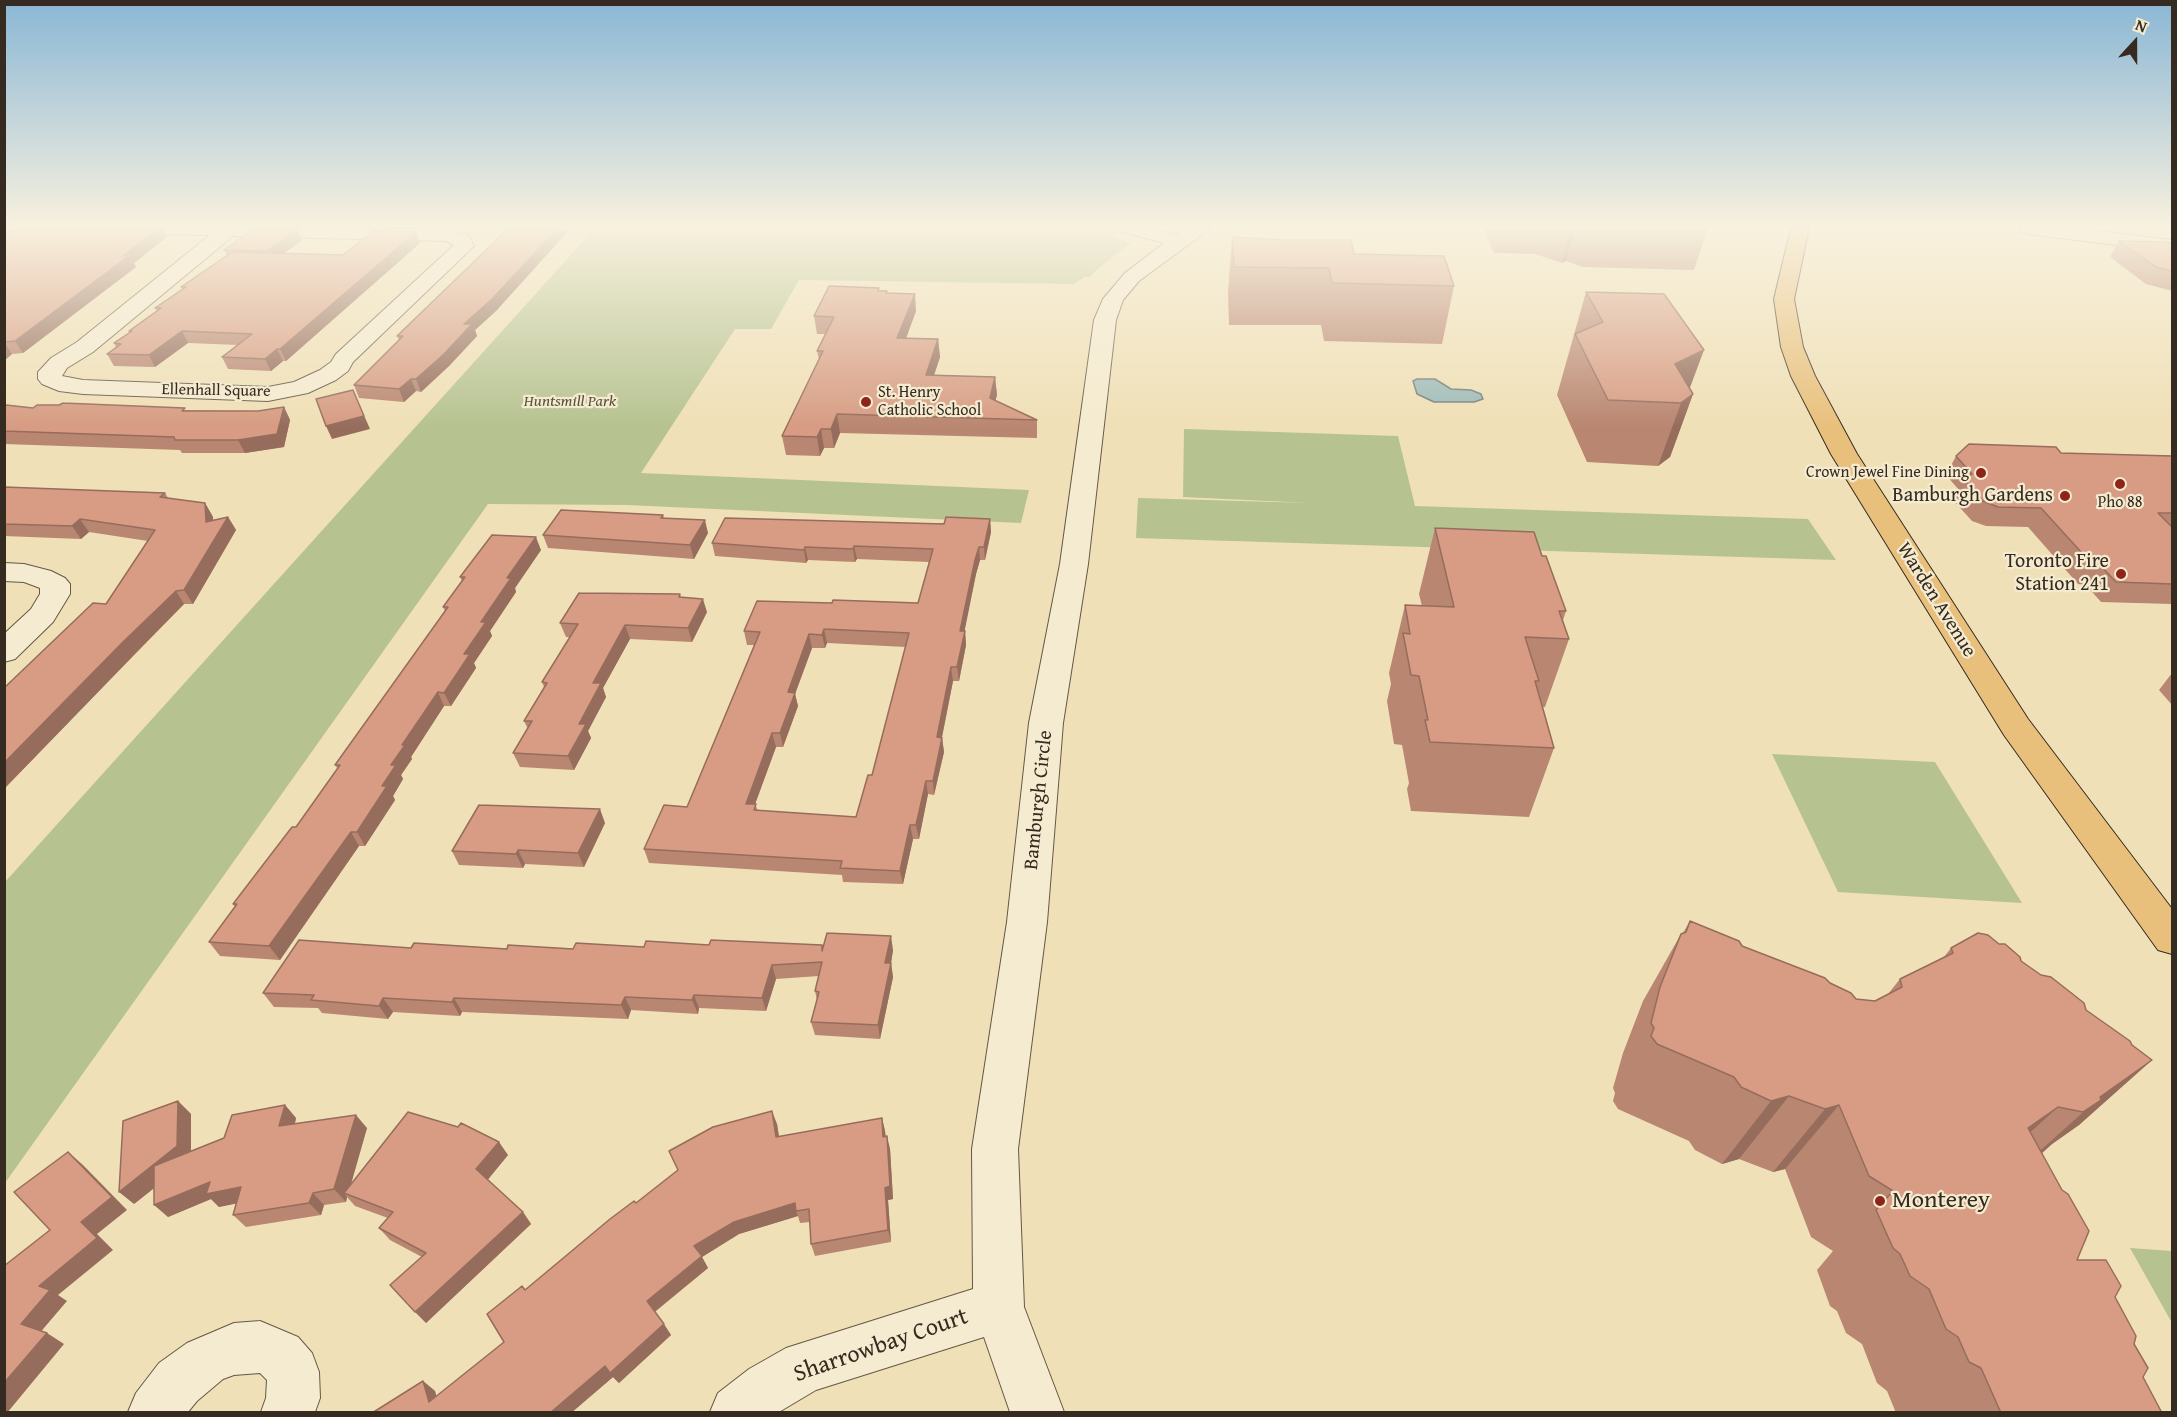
<!DOCTYPE html>
<style>
body{margin:0}
#map{position:relative;width:2177px;height:1417px;overflow:hidden;background:#f0e0b7;font-family:"Gentium Book Plus",serif}
canvas{display:block}
.frame{position:absolute;inset:0;border:6px solid #352b20;pointer-events:none}
.north{position:absolute;left:2105px;top:12px;width:60px;height:60px;-webkit-text-stroke:4px #f5ebd0;paint-order:stroke;rotate:21deg;font-size:16px;font-weight:700;line-height:24px;text-align:center;color:#352b20}
.north::after{content:'';display:block;margin:auto;width:21px;height:27px;background:#352b20;clip-path:polygon(50% 0,100% 100%,50% 72%,0 100%)}
</style>
<div id="map">
<canvas width="2177" height="1417"></canvas>
<div class="frame"></div>
<div class="north">N</div>
</div>
<script>
const c = document.querySelector('canvas').getContext('2d');
c.lineJoin = 'round';
function paint(path, color) { c.fillStyle = color; c.fill(path, 'evenodd'); }
const poly = rows => new Path2D(rows.map(r => 'M' + r).join(''));
function trace(path, color, width, dash) { c.strokeStyle = color; c.lineWidth = width; c.lineCap = dash ? 'butt' : 'round'; c.setLineDash(dash || []); c.stroke(path); }
function drawText(font, color, halo, rows, align = 'center') {
  c.font = font + ' "Gentium Book Plus",serif'; c.lineWidth = 4.5; c.setLineDash([]); c.textBaseline = 'middle'; c.strokeStyle = halo; c.fillStyle = color; for (const [text, x, y, turn = 0] of rows) {
    c.save(); c.translate(x, y); c.rotate((+turn || 0) * Math.PI / 180); c.textAlign = isNaN(turn) ? turn : align; if (halo) c.strokeText(text, 0, 0); c.fillText(text, 0, 0); c.restore();
  }
}
paint(poly([
 [595,228,1092,228,1131,243,1100,267,1090,277,1085,277,1074,284,799,280,771,329,735,329,641,473,1029,490,1021,523,627,505,488,504,5,1183,5,882],
 [1184,429,1398,436,1415,506,1808,519,1836,560,1136,538,1138,498,1310,503,1183,497],
 [1772,754,1935,762,2022,903,1838,892],
 [2130,1248,2172,1251,2172,1323]
]), '#b6c391');
const water = poly([
 [1417,379,1435,379,1451,389,1471,390,1481,394,1483,399,1474,402,1434,402,1417,394,1413,381,1417,379]
]);
paint(water, '#9ebbb8');
trace(water, '#74817b', 1.5);
const minor = poly([
 [142,228,449,229,469,236,474,246,353,362,348,371,336,380,308,393,268,401,83,394,59,391,42,384,38,379,38,372,51,358,77,342,210,235,151,234,144,232,142,228],
 [233,236,446,241,454,245,336,354,331,362,320,370,294,382,268,387,83,380,62,376,67,368,93,352,233,236],
 [1121,228,1152,228,1177,234,1188,228,1211,228,1139,281,1123,300,1116,320,1088,564,1063,723,1047,922,1018,1149,1024,1307,1064,1412,1010,1412,984,1337,816,1390,779,1412,710,1412,718,1393,749,1369,786,1348,973,1289,972,1149,1007,922,1029,723,1060,564,1094,320,1103,299,1125,273,1164,243,1123,232,1121,228],
 [2019,228,2075,228,2172,240,2172,252,2028,234,2021,232,2019,228],
 [4,563,24,564,51,571,65,578,70,584,70,594,53,622,15,659,4,662,4,634,31,609,40,594,40,588,24,582,4,581,4,563],
 [260,1321,298,1337,312,1353,319,1372,320,1398,315,1412,261,1412,266,1398,267,1380,260,1373,234,1375,223,1379,197,1401,188,1412,128,1412,136,1393,159,1363,187,1343,234,1323,260,1321]
]);
const major = poly([
 [1791,228,1809,228,1794,299,1803,347,1815,376,1857,454,2028,719,2172,909,2172,954,2158,950,2004,735,1831,454,1791,376,1781,347,1774,299,1791,228]
]);
trace(minor, '#645846', 2);
trace(major, '#352b20', 2);
paint(minor, '#f5ebd0');
paint(major, '#e8c07c');
paint(poly([
 [15,228,162,228,167,237,134,263,136,267,23,353,12,354,4,361,4,235],
 [1483,228,1708,228,1694,270,1583,267,1566,261,1562,263,1535,254,1494,253],
 [297,229,302,240,284,253,343,255,420,243,286,361,283,361,271,371,228,369,222,357,238,345,188,343,155,367,114,366,107,354,116,347,114,343,130,332,129,331,157,311,155,308,182,289,181,287,227,256,224,250],
 [1232,237,1354,254,1454,286,1442,344,1324,341,1321,325,1229,325,1228,293],
 [2119,241,2172,244,2172,291,2146,284,2110,257],
 [879,288,879,291,887,293,916,311,906,339,938,339,940,357,934,375,995,377,997,395,995,400,1037,420,1037,438,840,433,834,448,824,448,820,456,786,455,782,436,819,359,817,351,826,334,817,334,814,316],
 [1586,292,1690,388,1693,394,1670,457,1658,466,1587,462,1557,395],
 [497,310,475,330,477,336,449,366,421,392,416,391,404,402,359,398,354,385,399,340,397,336],
 [4,406,33,408,258,411,284,407,290,420,284,447,245,453,182,453,180,450,4,444],
 [2061,453,2172,456,2172,604,2101,602,2086,585,2078,584,2028,527,1986,526,1972,521,1953,500,1959,490,1946,475,1956,456],
 [4,487,165,493,168,498,205,503,213,517,213,520,228,517,236,530,193,604,184,604,133,656,4,789,4,688,106,604,148,541,89,532,81,539,4,536],
 [663,515,664,518,708,533,694,559,548,548,543,535],
 [990,519,991,532,985,560,980,560,976,574,964,631,965,631,966,645,959,681,953,681,942,738,944,752,934,795,928,794,919,839,913,839,903,884,843,882,842,875,649,863,644,849,687,807,754,645,747,645,744,631,832,603,918,603,929,562,857,559,855,562,808,560,806,563,715,556,712,543],
 [827,643,906,647,872,775,856,817,758,811,755,804,776,747,783,747,798,706,795,694,812,648,825,648],
 [1435,528,1542,556,1566,611,1563,620,1569,639,1545,707,1543,707,1554,748,1529,817,1411,811,1407,789,1409,783,1402,745,1394,744,1387,701,1391,684,1389,673,1405,605,1422,606,1419,594],
 [541,550,515,588,516,592,490,631,492,636,474,663,476,668,451,706,444,706,411,757,412,759,401,775,403,779,393,796,395,800,365,846,359,846,280,960,220,956,209,942,235,907,233,904,296,827,338,769,335,765,445,611,443,607,462,581,460,577],
 [680,594,681,598,707,612,692,642,630,639,603,688,606,697,588,731,591,738,574,770,520,767,513,753,528,729,524,721,544,687,542,682,570,637,566,637,560,623],
 [2172,673,2172,705,2159,690],
 [605,823,584,867,525,864,523,868,459,865,452,851],
 [1690,921,1742,946,1830,983,1856,999,1875,1001,1888,994,1900,979,1944,957,1951,948,2021,961,2152,1060,2079,1125,2052,1144,2042,1153,2077,1260,2115,1297,2134,1344,2143,1377,2162,1413,1896,1413,1887,1391,1877,1383,1862,1344,1846,1333,1837,1311,1830,1306,1817,1270,1833,1251,1811,1237,1785,1169,1773,1172,1739,1159,1722,1164,1695,1150,1689,1141,1618,1109,1613,1101,1615,1093,1613,1088,1623,1053,1643,1001,1681,934,1683,933],
 [709,945,893,950,891,963,893,977,880,1039,815,1035,811,1022,817,1000,815,991,819,976,776,979,766,1011,699,1008,698,1014,631,1010,628,1019,462,1012,460,1016,393,1012,388,1019,322,1013,318,1008,274,1007,263,993,411,948,573,949],
 [178,1101,191,1114,191,1151,224,1138,285,1105,296,1118,295,1124,367,1128,350,1185,508,1155,487,1180,523,1212,531,1224,426,1323,422,1257,390,1240,379,1228,388,1218,355,1206,347,1197,346,1202,324,1205,321,1215,246,1227,233,1215,236,1203,219,1207,211,1199,168,1217,154,1188,134,1204],
 [882,1118,885,1131,886,1137,890,1149,893,1199,888,1200,891,1242,815,1256,811,1244,810,1222,800,1223,798,1216,739,1234,702,1257,708,1268,655,1312,671,1335,619,1383,613,1377,571,1413,372,1413,423,1381,435,1391,436,1397,504,1342,525,1290,636,1203,777,1124,779,1137]
]), '#b98671');
paint(poly([
 [158,228,162,228,167,237,134,263,136,267,23,353,15,341],
 [558,228,571,228,497,310,475,330,477,336,449,366,421,392,416,379,464,324],
 [1571,228,1575,228,1566,261,1562,263],
 [297,229,302,240,272,262,267,251],
 [416,232,420,243,286,361,280,349],
 [915,294,916,311,899,356,897,338],
 [182,331,188,343,155,367,149,355],
 [938,339,940,357,928,393,926,375],
 [4,342,12,354,4,361],
 [277,349,283,361,271,371,265,359],
 [1704,350,1685,401,1693,394,1670,457,1658,466,1681,403,1675,364],
 [995,377,997,395,991,417,990,398],
 [411,379,416,391,404,402,399,389],
 [353,390,370,429,332,439,326,426],
 [284,407,290,420,284,447,245,453,238,440],
 [837,414,840,433,834,448,831,429],
 [821,429,824,448,820,456,817,437],
 [205,503,213,517,214,535,206,522],
 [228,517,236,530,193,604,184,590],
 [80,519,89,532,81,539,72,526],
 [990,519,991,532,985,560,984,547],
 [705,520,708,533,694,559,690,545],
 [536,537,541,550,515,588,516,592,490,631,492,636,474,663,476,668,451,706,444,693,481,622,507,578],
 [854,546,857,559,855,562,853,549],
 [805,547,808,560,806,563,804,550],
 [979,547,980,560,976,574,962,644,960,631,975,560],
 [176,591,184,604,133,656,4,789,4,763,123,642],
 [703,599,707,612,692,642,688,628],
 [625,625,630,639,603,688,606,697,588,731,591,738,574,770,568,756,593,683],
 [824,629,827,643,825,648,822,635],
 [965,631,966,645,959,681,957,667],
 [809,634,812,648,795,694,798,706,783,747,780,733,788,692],
 [951,667,953,681,939,751,937,737],
 [438,692,444,706,411,757,412,759,401,775,403,779,393,796,395,800,365,846,357,832,382,786,391,765,402,745],
 [772,733,776,747,750,818,746,804],
 [942,738,944,752,934,795,933,781],
 [926,781,928,794,919,839,916,825],
 [600,809,605,823,584,867,578,853],
 [910,825,913,839,903,884,900,871],
 [351,832,359,846,280,960,269,946],
 [518,850,525,864,523,868,516,854],
 [891,936,893,950,891,963,893,977,880,1039,878,1025,885,963],
 [772,965,776,979,766,1011,762,998],
 [694,995,699,1008,698,1014,692,1000],
 [625,997,631,1010,628,1019,621,1005],
 [383,998,393,1012,388,1019,379,1006],
 [454,998,462,1012,460,1016,452,1002],
 [2152,1060,2079,1125,2052,1144,2030,1164,2012,1176,2100,1097],
 [1789,1096,1739,1159,1722,1164,1771,1101],
 [178,1101,191,1114,191,1159,134,1204,119,1192],
 [285,1105,296,1118,291,1139,279,1126],
 [1839,1105,1785,1169,1773,1172,1825,1109],
 [2058,1107,1989,1170,2028,1128],
 [772,1111,777,1124,781,1150,776,1137],
 [356,1115,367,1128,348,1195,344,1193,347,1197,346,1202,334,1189],
 [882,1118,885,1131,886,1150,883,1137],
 [887,1136,890,1149,893,1199,888,1200,891,1242,888,1230,885,1188],
 [499,1142,508,1155,486,1182,476,1169],
 [68,1152,83,1165,127,1210,97,1234,113,1250,58,1295,67,1301,38,1335,21,1324,39,1286,81,1222],
 [210,1182,241,1187,254,1200,219,1207,211,1199,168,1217,154,1205],
 [313,1193,324,1205,321,1215,309,1203],
 [795,1203,796,1211,798,1216,739,1234,702,1257,708,1268,654,1312,647,1301,694,1246,734,1222],
 [523,1212,531,1224,426,1323,415,1312],
 [664,1324,671,1335,619,1383,613,1377,571,1413,550,1413,605,1366],
 [47,1333,64,1344,7,1413,4,1413,4,1383],
 [423,1381,435,1391,441,1413,429,1402]
]), '#966d5c');
const building = poly([
 [15,228,158,228,123,256,130,255,15,341,4,342,4,235,15,228],
 [255,228,261,228,297,229,267,251,224,250,255,228],
 [509,228,558,228,492,299,464,324,472,324,444,354,416,379,411,379,399,389,354,385,403,336,397,336,509,228],
 [373,231,416,232,280,349,277,349,265,359,222,357,252,334,182,331,149,355,107,354,121,344,114,343,132,331,129,331,161,308,155,308,186,287,181,287,232,252,343,255,373,231],
 [1232,237,1284,240,1351,240,1354,254,1444,256,1454,286,1332,283,1329,268,1234,267,1232,237],
 [2119,241,2168,242,2172,244,2172,271,2156,267,2119,241],
 [829,286,879,288,878,291,887,291,886,293,915,294,897,338,938,339,926,375,995,377,990,398,1037,420,837,414,831,429,821,429,817,437,782,436,823,351,817,351,834,317,814,316,829,286],
 [1586,292,1664,294,1704,350,1675,364,1693,394,1681,403,1608,400,1575,334,1603,322,1586,292],
 [353,390,364,416,326,426,316,399,353,390],
 [63,403,185,408,182,411,258,411,284,407,277,434,238,440,175,440,174,437,4,431,4,406,6,405,33,408,37,405,59,405,63,403],
 [1969,444,2056,447,2061,453,2172,456,2172,513,2158,513,2172,527,2172,584,2116,582,2100,565,2092,564,2041,508,1998,507,1983,501,1965,480,1972,474,1956,456,1969,444],
 [4,487,165,493,160,497,205,503,206,522,228,517,184,590,176,591,123,642,4,763,4,688,93,603,106,604,155,530,80,519,72,526,4,524,4,487],
 [561,510,663,515,661,518,705,520,690,545,543,535,561,510],
 [946,517,990,519,984,547,979,547,975,560,960,631,965,631,957,667,951,667,937,737,942,738,933,781,926,781,916,825,910,825,900,871,840,868,842,861,644,849,664,805,687,807,760,632,744,631,757,601,832,603,833,600,918,603,933,549,854,546,853,549,805,547,804,550,712,543,725,518,944,524,946,517],
 [824,629,909,633,872,775,868,775,856,817,754,810,756,804,746,804,772,733,780,733,795,693,788,692,809,634,822,635,824,629],
 [1435,528,1534,532,1542,556,1546,556,1566,611,1559,611,1569,639,1525,637,1539,681,1535,681,1554,748,1430,742,1425,720,1428,720,1419,676,1411,675,1403,633,1410,634,1405,605,1454,607,1435,528],
 [492,535,536,537,507,578,511,578,481,622,486,622,464,654,470,654,444,693,438,692,402,745,405,745,391,765,396,765,382,786,387,786,357,832,351,832,269,946,209,942,237,904,233,904,292,827,296,827,340,765,335,765,448,607,443,607,465,577,460,577,492,535],
 [579,593,680,594,679,597,703,599,688,628,625,625,593,683,601,683,579,724,586,724,568,756,513,753,532,721,524,721,547,683,542,682,578,624,560,623,579,593],
 [479,805,600,809,578,853,518,850,516,854,452,851,479,805],
 [1690,921,1739,941,1742,946,1825,978,1830,983,1851,993,1856,999,1875,1001,1902,987,1900,979,1953,953,1951,948,1978,933,1988,935,1999,944,2005,944,2020,957,2021,961,2041,975,2051,977,2084,1003,2086,1010,2130,1041,2132,1045,2152,1060,2100,1097,2101,1100,2083,1112,2058,1107,2028,1128,2062,1190,2068,1194,2089,1231,2077,1260,2106,1260,2121,1286,2115,1297,2136,1336,2134,1344,2148,1368,2143,1377,2162,1413,2001,1413,1981,1368,1969,1362,1958,1337,1946,1329,1929,1289,1910,1276,1900,1254,1893,1248,1876,1210,1893,1191,1869,1176,1839,1105,1825,1109,1789,1096,1771,1101,1741,1087,1734,1077,1657,1044,1651,1036,1654,1028,1651,1023,1660,987,1681,934,1686,932,1690,921],
 [827,933,891,936,885,963,891,963,878,1025,811,1022,819,992,815,991,822,962,772,965,762,998,694,995,692,1000,625,997,621,1005,454,998,452,1002,383,998,379,1006,311,1000,314,995,263,993,299,940,411,948,414,943,507,949,508,945,573,949,576,943,644,947,646,941,709,945,711,940,822,945,822,951,827,933],
 [178,1101,177,1146,119,1192,123,1121,178,1101],
 [285,1105,279,1126,356,1115,334,1189,313,1193,309,1203,233,1215,241,1187,206,1194,210,1182,154,1205,154,1166,224,1138,232,1115,285,1105],
 [772,1111,776,1137,882,1118,883,1137,887,1136,890,1186,885,1188,888,1230,811,1244,809,1209,796,1211,795,1203,734,1222,694,1246,702,1256,647,1301,664,1324,610,1373,605,1366,550,1413,372,1413,423,1381,429,1402,504,1342,487,1314,522,1286,525,1290,610,1219,634,1201,636,1203,678,1170,669,1151,713,1127,772,1111],
 [408,1112,458,1127,461,1123,499,1142,476,1169,523,1212,415,1312,390,1285,426,1253,379,1228,393,1212,344,1193,408,1112],
 [68,1152,112,1197,81,1222,97,1238,39,1286,50,1290,21,1324,47,1333,4,1383,4,1266,50,1230,14,1192,68,1152]
]);
paint(building, '#d79c83');
trace(building, '#966d5c', 1.5);
const sky = c.createLinearGradient(0, 0, 0, 427);
sky.addColorStop(0, '#8ab7d5');
sky.addColorStop(0.53, '#f8f1df');
sky.addColorStop(1, '#f8f1df00');
c.fillStyle = sky;
c.fillRect(0, 0, 2177, 427);
for (const [x, y, r, color] of [
 [866,402,6,"#8f2418"],
 [1981,473,6,"#8f2418"],
 [2120,484,6,"#8f2418"],
 [2065,496,6,"#8f2418"],
 [2121,574,6,"#8f2418"],
 [1880,1201,6,"#8f2418"]
]) { const dot = new Path2D(); dot.arc(x, y, r, 0, 2 * Math.PI); c.fillStyle = color; c.fill(dot); trace(dot, '#f5ebd0', 2); }
drawText('16px', '#352b20', '#f5ebd0', [
 ["Ellenhall Square",216,391,1]
]);
drawText('16px', '#352b20', '#f5ebd0', [
 ["St. Henry",878,393],
 ["Catholic School",878,411],
 ["Crown Jewel Fine Dining",1969,473,"right"],
 ["Pho 88",2120,503,"center"]
], 'left');
drawText('italic 16px', '#55513c', '#f5ebd0', [
 ["Huntsmill Park",570,402]
]);
drawText('20px', '#352b20', '#f5ebd0', [
 ["Bamburgh Gardens",2053,496],
 ["Toronto Fire",2109,562],
 ["Station 241",2109,585]
], 'right');
drawText('20px', '#352b20', '#f5ebd0', [
 ["Warden Avenue",1936,600,58],
 ["Bamburgh Circle",1039,800,-84]
]);
drawText('24px', '#352b20', '#f5ebd0', [
 ["Monterey",1892,1201]
], 'left');
drawText('24px', '#352b20', '#f5ebd0', [
 ["Sharrowbay Court",881,1346,-19]
]);
</script>
